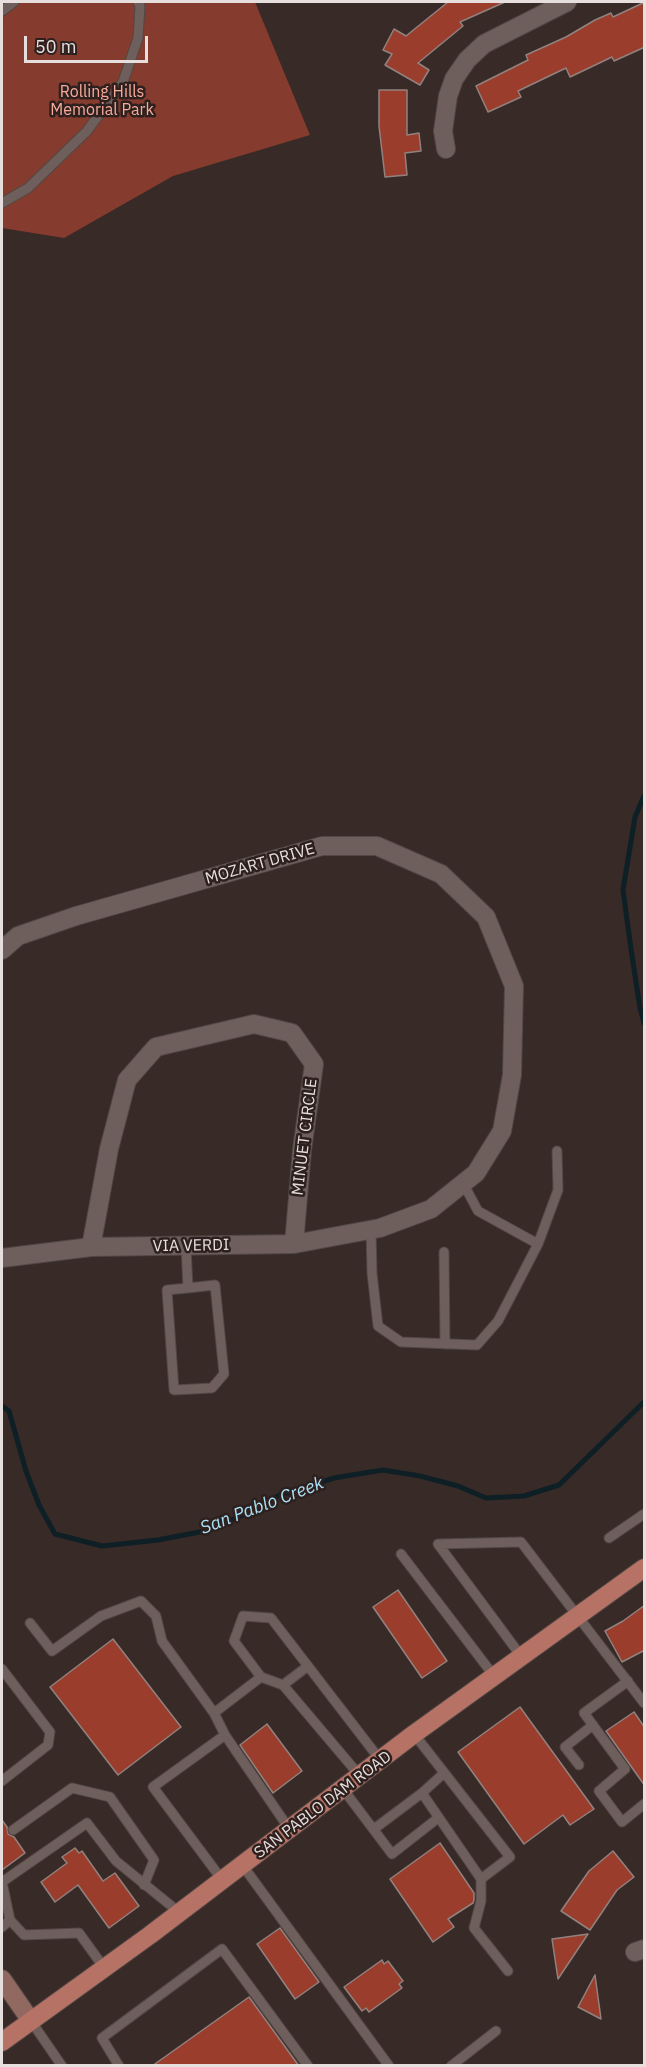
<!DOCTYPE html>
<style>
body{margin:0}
#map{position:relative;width:646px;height:2067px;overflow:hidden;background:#372a27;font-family:"IBM Plex Sans",sans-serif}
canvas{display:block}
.frame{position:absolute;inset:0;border:3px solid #e7dfdd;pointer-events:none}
.scale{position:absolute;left:24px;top:36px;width:124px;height:27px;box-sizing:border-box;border:3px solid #e7dfdd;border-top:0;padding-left:8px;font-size:18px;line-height:21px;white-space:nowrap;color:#e7dfdd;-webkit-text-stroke:4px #2d201e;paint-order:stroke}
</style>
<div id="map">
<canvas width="646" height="2067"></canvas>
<div class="frame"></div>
<div class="scale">50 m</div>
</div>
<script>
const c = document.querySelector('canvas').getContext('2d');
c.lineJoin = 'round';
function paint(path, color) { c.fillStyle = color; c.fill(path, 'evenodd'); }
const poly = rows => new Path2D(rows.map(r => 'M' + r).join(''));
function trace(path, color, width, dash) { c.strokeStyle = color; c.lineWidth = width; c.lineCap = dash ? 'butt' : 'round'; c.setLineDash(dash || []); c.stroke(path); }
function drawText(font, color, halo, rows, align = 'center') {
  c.font = font + ' "IBM Plex Sans",sans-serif'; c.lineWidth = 5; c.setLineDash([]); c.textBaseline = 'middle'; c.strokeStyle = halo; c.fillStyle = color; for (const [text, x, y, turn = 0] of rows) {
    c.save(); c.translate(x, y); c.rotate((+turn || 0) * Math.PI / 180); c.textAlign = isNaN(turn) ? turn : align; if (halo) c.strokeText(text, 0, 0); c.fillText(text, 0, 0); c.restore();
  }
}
paint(poly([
 [2,2,255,2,310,135,173,176,64,238,2,228]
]), '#853b2e');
trace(poly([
 [644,796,635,817,623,890,631,949,640,1008,644,1023],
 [2,1406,9,1411,26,1471,39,1505,55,1534,102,1546,158,1540,210,1530,247,1513,280,1495,334,1478,383,1470,420,1476,458,1486,486,1498,524,1496,559,1485,644,1402]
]), '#0e1f25', 5);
const building = poly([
 [448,2,505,2,460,22,463,26,418,63,429,70,420,85,385,65,392,54,383,50,394,29,406,36,448,2],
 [645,2,645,47,614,61,612,57,570,77,566,68,518,91,521,97,488,112,476,86,528,60,526,55,566,37,595,20,611,13,613,17,645,2],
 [379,90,407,90,407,135,419,133,421,151,405,153,407,175,385,177,379,126,379,90],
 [398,1590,447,1661,422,1678,373,1607,398,1590],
 [645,1605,645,1650,622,1662,605,1631,623,1621,645,1605],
 [113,1639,181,1727,118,1775,50,1687,113,1639],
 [520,1707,594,1809,570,1825,563,1815,524,1844,458,1752,520,1707],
 [634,1712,645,1728,645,1786,606,1731,634,1712],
 [267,1724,302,1771,273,1793,240,1745,267,1724],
 [2,1820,7,1827,8,1834,14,1837,25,1853,2,1870,2,1820],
 [440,1843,474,1893,474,1900,473,1903,448,1919,454,1927,433,1942,390,1879,440,1843],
 [75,1848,79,1853,82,1851,103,1881,115,1873,139,1906,109,1928,78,1885,55,1902,41,1882,67,1863,62,1857,75,1848],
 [613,1851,634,1877,617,1890,590,1930,561,1911,589,1871,613,1851],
 [280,1928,319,1982,295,1999,257,1944,280,1928],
 [588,1934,558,1979,552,1939,588,1934],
 [382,1960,384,1964,388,1961,403,1981,399,1984,402,1988,369,2012,366,2008,362,2011,344,1987,382,1960],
 [595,1975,601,2019,578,2007,595,1975],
 [249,1997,299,2066,152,2066,249,1997]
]);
paint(building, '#9a3d2c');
trace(building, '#92827f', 1.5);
const lane = poly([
 [2,11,14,2],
 [2,203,28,188,87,131,123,82,138,38,140,6,138,2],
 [463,1183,478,1211,538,1244,558,1190,557,1151],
 [371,1230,372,1273,378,1326,401,1342,477,1345,498,1321,538,1244],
 [186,1246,188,1288,167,1290,174,1390,212,1388,224,1374,215,1285,188,1288],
 [444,1252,445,1344],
 [609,1538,644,1514],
 [401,1554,494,1676],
 [30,1623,52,1651,101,1616,141,1601,156,1616,162,1641,214,1713,225,1735],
 [521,1656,438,1544,521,1542,644,1703],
 [2,1669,50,1732,48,1745,2,1781],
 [628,1681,584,1713,625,1769,599,1791,622,1822,644,1804],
 [283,1685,308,1666],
 [214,1713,261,1677],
 [414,1734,510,1857,481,1879,422,1793,444,1773],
 [579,1765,565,1747,593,1725],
 [360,1776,283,1685,261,1677,234,1641,243,1616,271,1618,381,1761],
 [343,1789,392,1854,438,1818],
 [374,1829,422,1793],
 [13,1830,72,1788,110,1797,154,1860,144,1885],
 [243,1866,389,2066],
 [481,1879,481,1901,474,1928,508,1971],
 [223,1881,153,1787,225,1735,290,1830],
 [10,1920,2,1882,87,1823,116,1861,180,1913],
 [2,1927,10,1920,24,1935,79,1933,105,1969],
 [31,2021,62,2066],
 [119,2066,102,2038,222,1949,308,2066],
 [451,2066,496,2031]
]);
const street = poly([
 [446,149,443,131,448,96,454,79,467,60,484,44,567,2],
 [2,950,18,936,76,916,322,846,377,846,441,874,486,917,514,986,512,1075,502,1131,476,1173,431,1209,380,1228,294,1244,91,1247,2,1258],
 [91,1247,109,1149,127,1080,156,1047,254,1024,292,1033,314,1064,302,1150,294,1244],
 [635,1952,644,1949]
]);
const secondary = poly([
 [2,1979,31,2021]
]);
const primary = poly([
 [2,2042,150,1935,414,1734,644,1568]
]);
trace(lane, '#524745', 11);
trace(street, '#524745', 20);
trace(secondary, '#524745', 20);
trace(primary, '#524745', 20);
trace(lane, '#6e5f5c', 9);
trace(street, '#6e5f5c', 18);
trace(secondary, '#916960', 18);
trace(primary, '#b57265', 18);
drawText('16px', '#f8aa9a', '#2d201e', [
 ["Rolling Hills",102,92],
 ["Memorial Park",102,110]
]);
drawText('16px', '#e7dfdd', '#2d201e', [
 ["MOZART DRIVE",260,864,-16],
 ["MINUET CIRCLE",305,1137,-83],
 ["VIA VERDI",191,1246,-1],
 ["SAN PABLO DAM ROAD",323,1805,-37]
]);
drawText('italic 18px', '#abe1f7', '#2d201e', [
 ["San Pablo Creek",262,1506,-21]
]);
</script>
